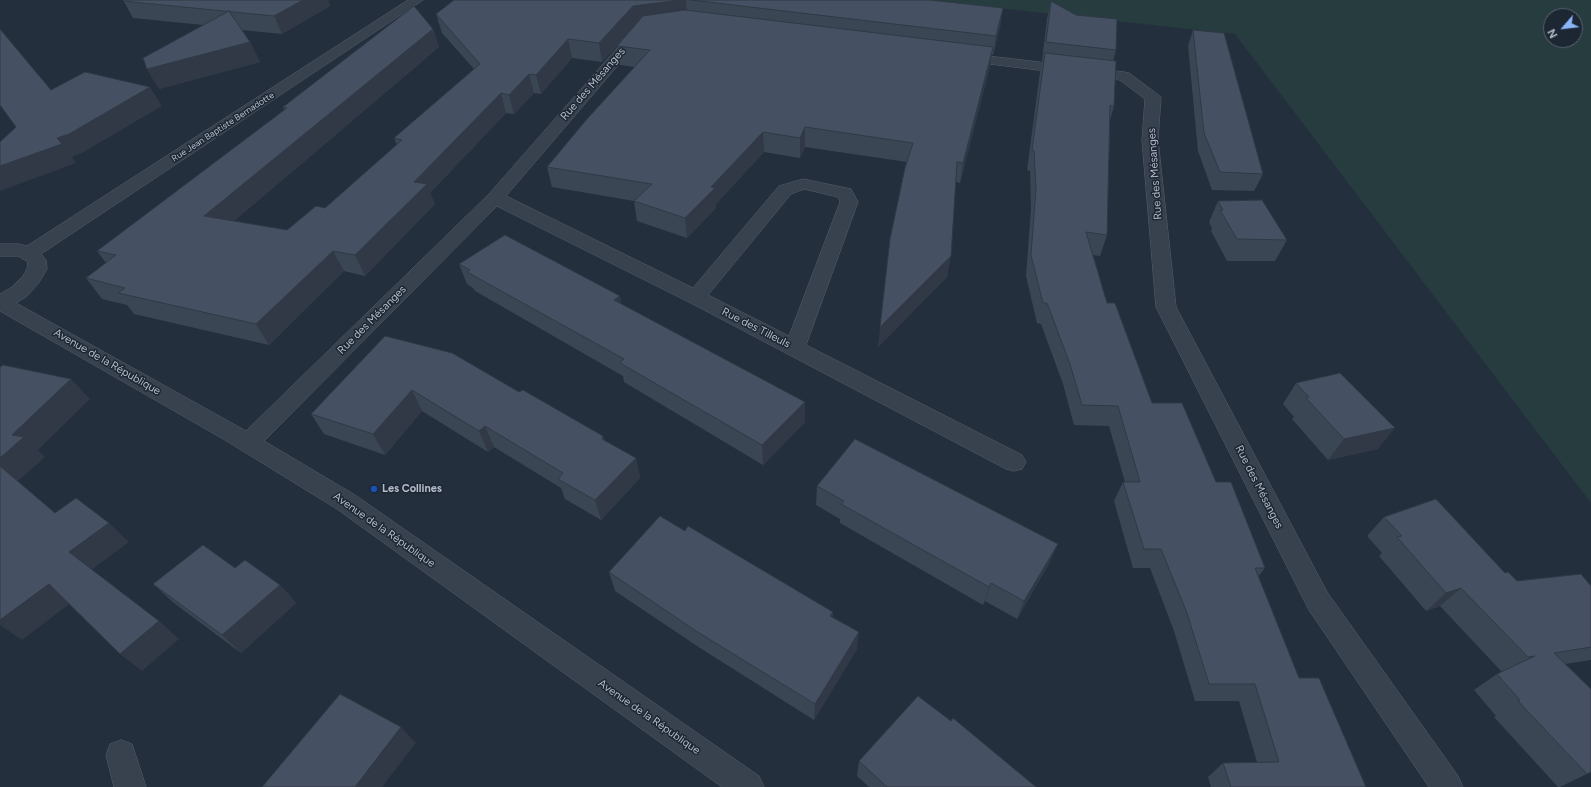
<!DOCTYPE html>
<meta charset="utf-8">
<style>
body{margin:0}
#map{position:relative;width:1591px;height:787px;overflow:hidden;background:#242f3e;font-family:Figtree,sans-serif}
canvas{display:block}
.north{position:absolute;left:1543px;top:8px;width:40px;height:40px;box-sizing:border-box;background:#1d2633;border:1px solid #59626f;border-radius:50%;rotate:242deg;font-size:11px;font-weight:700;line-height:16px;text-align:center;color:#b4bcc9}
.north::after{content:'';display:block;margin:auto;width:14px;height:18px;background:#8ab4f8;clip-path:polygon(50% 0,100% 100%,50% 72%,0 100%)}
</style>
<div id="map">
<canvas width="1591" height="787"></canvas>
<div class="north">N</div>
</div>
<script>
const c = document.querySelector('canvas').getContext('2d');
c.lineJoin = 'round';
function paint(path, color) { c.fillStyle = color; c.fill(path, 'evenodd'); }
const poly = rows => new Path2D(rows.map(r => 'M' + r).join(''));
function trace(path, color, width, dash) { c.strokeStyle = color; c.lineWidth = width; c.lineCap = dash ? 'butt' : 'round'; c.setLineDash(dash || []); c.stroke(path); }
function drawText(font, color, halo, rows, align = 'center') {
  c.font = font + ' Figtree,sans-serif'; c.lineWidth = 3; c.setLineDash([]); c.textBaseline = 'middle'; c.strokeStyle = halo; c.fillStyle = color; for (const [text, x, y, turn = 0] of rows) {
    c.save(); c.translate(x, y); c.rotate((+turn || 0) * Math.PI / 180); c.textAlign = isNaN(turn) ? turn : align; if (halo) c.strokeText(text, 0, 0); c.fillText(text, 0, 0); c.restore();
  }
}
paint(poly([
 [924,0,1591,0,1591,503,1235,34],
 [1551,16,1575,16,1575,40,1551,40]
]), '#263c3f');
const minor = poly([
 [408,0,423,0,41,254,46,260,47,269,38,284,26,297,16,303,246,431,489,194,633,30,643,30,645,33,643,36,506,196,693,288,779,186,803,179,851,189,858,202,806,345,1022,455,1026,462,1022,469,1014,471,1006,469,689,302,497,206,264,441,355,495,759,776,764,787,722,787,337,509,225,440,0,311,0,294,12,287,23,276,27,269,28,262,18,256,0,256,0,244,19,244,27,246,408,0],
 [804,189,838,197,840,202,789,336,708,295,791,194,804,189],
 [962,53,1124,72,1129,73,1161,97,1158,140,1176,307,1327,592,1458,776,1463,787,1429,787,1309,610,1156,307,1142,140,1145,99,1120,80,957,60,955,57,957,54,962,53],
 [121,740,132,744,146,787,114,787,106,755,110,744,121,740]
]);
trace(minor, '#565f6c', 1);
paint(minor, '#38414e');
paint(poly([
 [123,0,328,0,330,6,282,34,242,30,250,42,260,62,159,89,147,69,203,25,133,18],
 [454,0,929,0,1003,8,1000,27,993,55,992,55,990,66,960,183,956,182,947,277,878,347,907,162,805,147,800,158,764,152,716,204,716,208,687,238,637,221,634,201,552,187,547,167,635,67,620,65,617,46,602,62,572,58,541,94,534,93,514,114,506,113,430,193,435,204,365,276,344,271,269,345,134,314,127,305,102,299,86,278,106,263,97,251,284,110,283,107,433,29,439,47,234,221,287,230,325,208,397,145,394,138,474,69,442,33,436,14],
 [1051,1,1116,50,1113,61,1114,106,1110,120,1107,235,1100,256,1093,255,1107,303,1152,403,1216,482,1265,568,1258,577,1299,678,1366,787,1211,787,1208,777,1223,763,1257,762,1239,701,1195,701,1174,631,1150,568,1133,568,1114,501,1123,482,1125,482,1109,426,1074,425,1063,384,1041,324,1037,323,1026,276,1031,209,1030,171,1027,170,1040,72,1043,61,1042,61,1047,19],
 [1193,30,1263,174,1254,191,1212,190,1198,151,1188,46],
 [1218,201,1287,240,1275,261,1227,261,1211,231,1212,228,1209,222],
 [459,264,620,296,621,304,805,422,763,465,624,382,623,376,475,291,473,288,467,284],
 [452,353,519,392,603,436,605,441,636,458,640,478,601,520,565,499,561,488,494,447,488,452,422,411,385,455,324,434,311,414],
 [1296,383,1378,449,1328,460,1292,419,1294,417,1283,404],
 [817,486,1050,562,1017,619,985,601,983,605,840,523,840,519,816,505],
 [1384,517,1505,573,1517,581,1591,586,1591,660,1565,664,1591,772,1560,787,1558,787,1494,717,1496,716,1474,690,1497,674,1502,672,1440,606,1426,611,1379,556,1382,553,1367,536],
 [685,531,833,612,833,618,857,649,814,720,700,648,615,591,609,572],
 [235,568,280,585,296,603,241,653,174,603,153,584],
 [951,721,1036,787,869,787,857,776,859,761]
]), '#3b4654');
paint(poly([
 [303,0,328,0,330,6,282,34,274,16],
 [681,0,686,0,687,18,636,25,602,62,599,43,633,6],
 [1003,8,1000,27,993,55,996,36],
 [433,29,439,47,216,236,204,216],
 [568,39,572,58,541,94,536,75],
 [250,42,260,62,159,89,147,69],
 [993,47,990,66,960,183,963,163],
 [529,74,534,93,514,114,509,95],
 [150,87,162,106,82,153,72,157,76,163,0,191,0,166],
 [501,93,506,113,430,193,435,204,365,276,355,255,414,182],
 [805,127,805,147,800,158,800,138],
 [763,132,764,152,716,204,716,208,687,238,685,218,711,187],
 [333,251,344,271,269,345,256,324],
 [951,256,947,277,878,347,880,327],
 [620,296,624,316,614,300],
 [71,379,90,399,38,450,45,457,17,482,0,466,0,458,12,435],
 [412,390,422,411,385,455,373,434],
 [805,402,805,422,763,465,762,445],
 [485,426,494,447,488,452,479,431],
 [1395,428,1378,449,1328,460,1344,439],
 [603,436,609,456,602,439],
 [636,458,640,478,601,520,595,500],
 [109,523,129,542,91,570,69,552],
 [1058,544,1050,562,1017,619,1024,601],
 [991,583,985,601,983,605,989,587],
 [49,584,72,602,22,640,0,625,0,620],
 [280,585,296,603,241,653,222,635],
 [1461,588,1440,606,1426,611,1446,593],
 [833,612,832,629,830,616],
 [159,621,179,639,142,671,120,654],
 [859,632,857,649,814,720,815,704],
 [401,727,416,743,382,787,355,787]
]), '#303945');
const building = poly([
 [123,0,303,0,274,16,123,1,123,0],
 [454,0,681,0,633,6,599,43,568,39,536,75,529,74,509,95,501,93,414,182,427,184,355,255,333,251,256,324,118,293,125,288,86,278,116,255,97,251,287,108,283,107,414,6,433,29,204,216,287,230,316,206,325,208,402,140,394,138,480,64,436,14,454,0],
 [691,0,929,0,1003,8,996,36,691,0],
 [1051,1,1076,15,1117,19,1116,50,1046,42,1051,1],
 [685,10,993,47,963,163,957,162,951,256,880,327,890,239,905,168,913,143,805,127,800,138,763,132,711,187,715,188,685,218,634,201,652,184,547,167,587,119,650,50,617,46,643,16,685,10],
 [229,11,250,42,147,69,143,58,229,11],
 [0,29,51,90,85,72,150,87,69,134,57,138,62,144,0,166,0,142,16,127,0,105,0,29],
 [1193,30,1224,33,1263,174,1220,172,1204,133,1193,30],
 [1045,53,1116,61,1114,106,1110,105,1107,235,1086,232,1107,303,1115,303,1152,403,1182,403,1216,482,1231,482,1265,568,1255,568,1299,678,1319,678,1366,787,1231,787,1223,763,1279,762,1255,684,1209,684,1187,613,1161,549,1144,549,1123,482,1140,482,1118,406,1082,405,1070,364,1047,303,1043,303,1031,255,1036,189,1034,151,1032,150,1045,53],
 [1262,200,1287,240,1237,239,1220,210,1223,210,1218,201,1262,200],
 [505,235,620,296,614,300,805,402,762,445,620,363,624,359,467,272,470,270,459,264,505,235],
 [385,336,452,353,519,392,523,390,603,436,602,439,636,458,595,500,558,479,563,473,485,426,479,431,412,390,373,434,311,414,385,336],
 [3,365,71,379,12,435,24,437,0,458,0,367,3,365],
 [1340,373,1395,428,1344,439,1306,398,1309,397,1296,383,1340,373],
 [855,439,1058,544,1024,601,991,583,989,587,841,504,844,501,817,486,855,439],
 [0,466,55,513,76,498,109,523,69,552,159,621,120,654,49,584,0,620,0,466],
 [1436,499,1505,573,1508,572,1517,581,1581,574,1591,586,1591,647,1554,653,1591,689,1591,772,1587,774,1518,701,1520,700,1497,674,1535,656,1528,657,1461,588,1446,593,1397,537,1402,536,1384,517,1436,499],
 [660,516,685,531,688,526,833,612,830,616,859,632,815,704,696,631,609,572,660,516],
 [203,545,235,568,245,560,280,585,222,635,153,584,203,545],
 [340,694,401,727,355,787,262,787,340,694],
 [918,696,951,721,953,718,1036,787,887,787,859,761,918,696]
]);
paint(building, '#455162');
trace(building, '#303945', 1);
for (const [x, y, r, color] of [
 [374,489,4,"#1a4fb4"]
]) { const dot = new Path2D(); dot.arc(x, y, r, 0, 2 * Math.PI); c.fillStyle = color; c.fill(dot); trace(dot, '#1d2633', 1.5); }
drawText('9px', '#b4bcc9', '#1d2633', [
 ["Rue Jean Baptiste Bernadotte",223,127,-33]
]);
drawText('11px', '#b4bcc9', '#1d2633', [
 ["Rue des Mésanges",593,84,-49],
 ["Rue des Mésanges",1155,174,-94],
 ["Rue des Mésanges",372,320,-45],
 ["Rue des Tilleuls",756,328,27],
 ["Avenue de la République",107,362,30],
 ["Rue des Mésanges",1259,487,63],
 ["Avenue de la République",384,530,35],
 ["Avenue de la République",649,717,35]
]);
drawText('bold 11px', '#b4bcc9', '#1d2633', [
 ["Les Collines",382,489]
], 'left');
</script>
